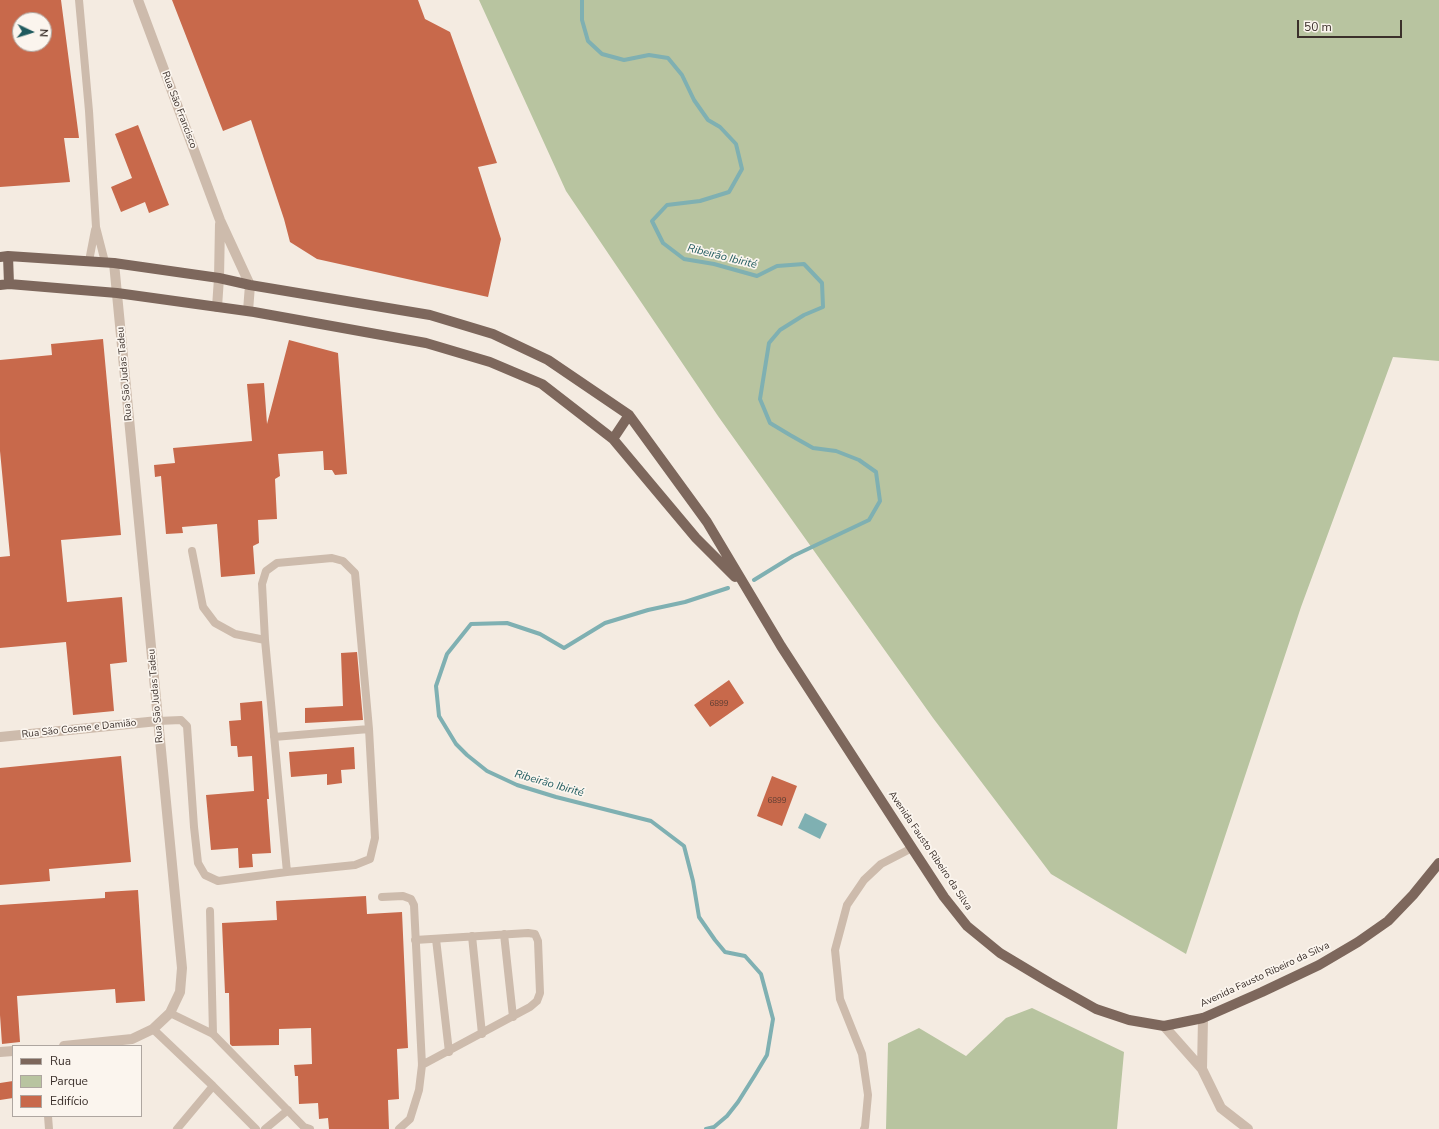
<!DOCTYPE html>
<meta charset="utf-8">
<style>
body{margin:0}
#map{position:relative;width:1439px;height:1129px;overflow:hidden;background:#f4ebe1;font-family:"Nunito Sans",sans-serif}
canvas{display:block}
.legend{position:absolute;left:12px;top:1045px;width:130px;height:72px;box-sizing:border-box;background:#fbf5ee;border:1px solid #aea6a0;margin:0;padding:5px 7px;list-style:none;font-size:12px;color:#3b302b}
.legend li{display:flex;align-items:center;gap:8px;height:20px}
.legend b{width:20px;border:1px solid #aea6a0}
.north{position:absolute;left:12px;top:12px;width:40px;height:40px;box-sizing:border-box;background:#fbf5ee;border:1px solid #aea6a0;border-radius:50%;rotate:94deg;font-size:11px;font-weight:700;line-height:16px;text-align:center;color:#3b302b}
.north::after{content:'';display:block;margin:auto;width:14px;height:18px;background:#1f5a5e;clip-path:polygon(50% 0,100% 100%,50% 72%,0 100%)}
.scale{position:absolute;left:1297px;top:20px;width:105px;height:18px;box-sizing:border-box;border:2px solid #3b302b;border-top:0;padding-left:5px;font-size:12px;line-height:14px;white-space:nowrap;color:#3b302b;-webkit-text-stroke:3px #fbf5ee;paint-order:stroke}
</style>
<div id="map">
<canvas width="1439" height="1129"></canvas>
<ul class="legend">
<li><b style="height:5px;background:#7d675c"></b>Rua</li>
<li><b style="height:11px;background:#b8c4a0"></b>Parque</li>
<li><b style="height:11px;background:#c8694b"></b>Edifício</li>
</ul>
<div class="north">N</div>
<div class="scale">50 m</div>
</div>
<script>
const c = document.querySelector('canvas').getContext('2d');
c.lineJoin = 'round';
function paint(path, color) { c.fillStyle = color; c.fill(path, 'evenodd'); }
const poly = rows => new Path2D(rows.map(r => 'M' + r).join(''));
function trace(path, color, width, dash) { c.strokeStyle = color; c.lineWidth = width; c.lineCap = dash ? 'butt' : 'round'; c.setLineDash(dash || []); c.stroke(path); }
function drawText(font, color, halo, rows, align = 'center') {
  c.font = font + ' "Nunito Sans",sans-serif'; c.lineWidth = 3.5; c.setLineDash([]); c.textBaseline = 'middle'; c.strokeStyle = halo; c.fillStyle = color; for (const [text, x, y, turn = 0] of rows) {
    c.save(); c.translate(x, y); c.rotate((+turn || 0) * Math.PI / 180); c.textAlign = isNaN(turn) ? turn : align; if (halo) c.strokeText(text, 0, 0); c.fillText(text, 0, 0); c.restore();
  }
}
paint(poly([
 [479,0,1439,0,1439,361,1393,357,1301,607,1186,954,1051,874,933,718,718,416,566,191],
 [1032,1008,1124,1052,1117,1129,886,1129,888,1043,919,1028,966,1056,1006,1018]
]), '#b8c4a0');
paint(poly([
 [805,813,827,824,820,839,798,828]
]), '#7fb0b2');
trace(poly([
 [582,0,582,20,588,41,602,54,624,60,649,55,668,58,682,75,694,100,708,120,720,127,736,144,742,169,729,192,700,201,667,205,652,221,663,243,684,259,714,264,757,276,777,266,804,264,822,283,823,307,804,315,780,330,769,343,760,399,770,423,790,435,813,448,836,451,859,460,876,472,880,501,869,520,793,556,754,580],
 [706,1129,714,1127,727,1116,738,1102,755,1075,767,1055,773,1019,761,974,745,956,725,952,715,940,699,917,693,881,684,846,651,821,556,797,517,785,487,771,467,755,456,744,439,716,436,686,447,654,471,624,507,623,540,634,564,648,605,623,648,610,685,602,728,588]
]), '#7fb0b2', 4);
paint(poly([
 [0,0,61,0,79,138,64,138,70,182,0,187],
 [20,20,44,20,44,44,20,44],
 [172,0,418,0,425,19,450,32,497,163,478,167,501,239,488,297,317,259,290,242,284,219,251,120,223,131],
 [138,125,169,205,149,213,145,202,121,212,111,187,132,178,115,134],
 [103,339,121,535,61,540,67,602,122,597,127,662,110,664,114,711,73,715,66,642,0,648,0,557,10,556,0,451,0,360,52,355,51,344],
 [289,340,338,353,347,474,335,475,332,470,324,470,323,451,278,454,280,476,275,479,277,519,258,520,259,543,253,546,255,574,221,577,217,524,182,527,183,533,166,534,161,476,155,477,154,465,175,463,173,448,252,441,247,384,264,383,267,424],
 [357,652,363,720,305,723,305,708,343,706,341,653],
 [729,680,744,703,710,727,694,705],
 [262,701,269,799,267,799,271,853,252,854,253,867,239,868,238,848,211,850,206,795,254,791,252,756,238,757,237,746,231,746,229,721,241,720,240,703],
 [354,747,355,769,341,770,342,783,327,785,327,774,291,777,289,752],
 [121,756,131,862,49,869,50,881,0,885,0,768],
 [772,776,797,786,782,826,757,816],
 [138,890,145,1001,116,1003,115,989,17,996,20,1042,2,1044,0,1015,0,905,105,898,105,892],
 [366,896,367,914,402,912,408,1048,397,1049,399,1099,388,1100,389,1129,329,1129,328,1118,319,1119,318,1103,299,1104,298,1076,295,1076,294,1065,312,1064,311,1028,279,1029,279,1045,232,1046,230,1044,229,993,225,993,222,923,277,920,276,901],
 [13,1081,13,1098,0,1100,0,1083]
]), '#c8694b');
trace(poly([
 [79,0,89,111,96,227,105,262],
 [89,261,95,230],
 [265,640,262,584,266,571,277,563,332,558,343,561,355,573,369,729,375,838,370,859,355,865,287,872],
 [158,721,181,720,187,726,194,827,198,863,205,875,218,881,287,872,265,640,235,634,215,623,203,607,192,551],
 [274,737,369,729],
 [382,897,403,896,411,899,414,905,422,1065,419,1090,410,1119,399,1129],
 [210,911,213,1034],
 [504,934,513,1017],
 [472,936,482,1034],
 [436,939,449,1052],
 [415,940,528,933,535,934,538,941,540,993,537,1001,530,1007,422,1065],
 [170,1013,213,1034,304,1127,310,1129],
 [153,1029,213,1086,256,1129],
 [48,1116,49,1129],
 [177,1129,213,1086],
 [265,1129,288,1110],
 [864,1129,865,1127,868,1095,862,1054,840,999,835,950,847,905,864,880,881,864,912,848]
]), '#cdbbac', 8);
trace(poly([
 [138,0,220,220,250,285,248,311],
 [217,307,219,278,220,224],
 [0,737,158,721],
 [1164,1026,1202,1069,1221,1108,1248,1129],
 [64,1046,132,1039,153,1029,170,1013,180,992,182,968,114,263],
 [0,1052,13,1051],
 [1202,1069,1203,1018]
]), '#cdbbac', 10);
trace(poly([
 [8,256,9,284],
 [0,257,8,256,114,263,219,278,250,285,430,315,493,334,548,360,629,415,707,522,781,646,912,848,944,897,967,926,1000,953,1050,983,1096,1009,1129,1020,1164,1026,1203,1018,1262,992,1319,965,1358,942,1388,921,1413,895,1439,863],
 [0,285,9,284,117,293,254,312,426,343,490,362,542,384,613,439,696,538,735,577],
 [613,439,629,415]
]), '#7d675c', 10);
drawText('8px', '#5e3e33', null, [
 ["6899",719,704],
 ["6899",777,801]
]);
drawText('10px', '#3b302b', '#fbf5ee', [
 ["Rua São Francisco",179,110,69],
 ["Rua São Judas Tadeu",125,374,-95],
 ["Rua São Judas Tadeu",156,696,-95],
 ["Rua São Cosme e Damião",79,729,-6],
 ["Avenida Fausto Ribeiro da Silva",930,851,56],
 ["Avenida Fausto Ribeiro da Silva",1265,975,-25]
]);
drawText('italic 11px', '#1f5a5e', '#fbf5ee', [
 ["Ribeirão Ibirité",722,257,14],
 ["Ribeirão Ibirité",549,784,16]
]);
</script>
